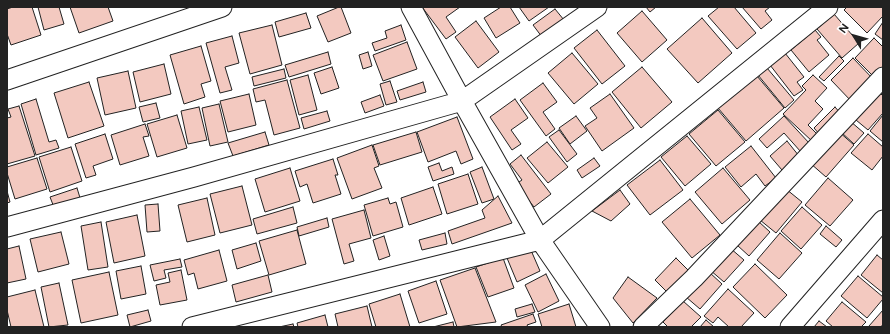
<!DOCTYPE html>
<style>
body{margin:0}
#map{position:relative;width:890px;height:334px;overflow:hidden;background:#fff;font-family:Figtree,sans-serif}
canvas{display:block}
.frame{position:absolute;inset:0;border:8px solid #222;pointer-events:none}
.north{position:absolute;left:834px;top:16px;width:40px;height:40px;-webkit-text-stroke:3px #fff;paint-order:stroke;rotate:307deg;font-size:11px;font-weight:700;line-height:16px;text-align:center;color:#222}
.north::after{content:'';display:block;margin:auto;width:14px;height:18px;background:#222;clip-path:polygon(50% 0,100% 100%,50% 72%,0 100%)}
</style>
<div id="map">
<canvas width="890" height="334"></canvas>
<div class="frame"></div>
<div class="north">N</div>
</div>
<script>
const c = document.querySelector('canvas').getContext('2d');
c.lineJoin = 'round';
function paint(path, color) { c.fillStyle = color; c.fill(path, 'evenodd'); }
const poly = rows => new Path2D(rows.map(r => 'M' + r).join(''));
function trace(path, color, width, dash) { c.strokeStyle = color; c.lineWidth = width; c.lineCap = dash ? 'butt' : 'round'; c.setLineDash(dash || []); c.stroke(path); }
const building = poly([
 [13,7,32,7,41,35,11,45,7,34,7,9,13,7],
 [38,7,59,7,64,24,44,30,38,7],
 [70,7,108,7,113,21,79,33,70,7],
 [339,7,341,7,351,33,328,42,317,16,339,7],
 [422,7,460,7,446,17,456,32,446,39,422,7],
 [501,7,510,7,520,23,496,38,484,18,501,7],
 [519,7,549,7,529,21,519,7],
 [646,7,656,7,650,12,646,7],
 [719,7,734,7,756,33,737,49,708,16,719,7],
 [742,7,770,7,765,11,772,20,761,29,742,7],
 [847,7,883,7,883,16,867,33,844,10,847,7],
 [555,9,564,20,542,37,533,25,555,9],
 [642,11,667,40,642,62,617,33,642,11],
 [306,13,311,28,279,37,275,22,306,13],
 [834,14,859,43,842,58,817,29,834,14],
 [702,18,732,53,698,83,667,49,702,18],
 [476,21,499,52,478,68,455,37,476,21],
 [883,22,883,40,875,34,883,22],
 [272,25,282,65,250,74,239,33,272,25],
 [401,25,406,40,375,51,372,43,387,38,385,31,401,25],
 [597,30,625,66,602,84,574,48,597,30],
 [815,30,821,37,817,40,829,55,809,72,791,50,815,30],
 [232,36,239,63,225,67,232,90,220,93,206,43,232,36],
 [874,38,883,47,883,71,875,78,855,58,874,38],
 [407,42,417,69,383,81,373,55,407,42],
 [201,46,211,81,201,84,205,97,184,104,170,55,201,46],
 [328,52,331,64,289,77,285,65,328,52],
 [368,52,372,66,363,69,359,55,368,52],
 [572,53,598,84,574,104,548,73,572,53],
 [785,53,804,77,797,82,803,90,794,96,770,65,785,53],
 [839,56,844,61,824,81,819,77,839,56],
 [853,58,875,81,853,103,831,80,853,58],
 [164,64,171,94,140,102,133,72,164,64],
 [332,67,339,88,321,94,314,73,332,67],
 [642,67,672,102,641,128,612,92,642,67],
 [767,68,794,100,785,108,758,75,767,68],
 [284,69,286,78,254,86,252,77,284,69],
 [128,71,136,108,105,115,97,78,128,71],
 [308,75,317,110,299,115,290,80,308,75],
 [813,75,827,88,815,101,823,109,808,125,819,136,813,142,783,114,806,90,802,86,813,75],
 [757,76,784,108,746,141,718,108,757,76],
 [287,80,300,128,274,135,265,100,256,102,253,89,287,80],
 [390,81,397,102,386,105,380,84,390,81],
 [89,82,104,126,68,138,54,93,89,82],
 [423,82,426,92,400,100,397,91,423,82],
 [543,83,557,102,543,112,555,129,546,136,520,100,543,83],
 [879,92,883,96,883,113,868,130,856,120,879,92],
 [249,94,256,125,228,132,220,101,249,94],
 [610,94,634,128,602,151,585,126,597,118,590,108,610,94],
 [380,95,384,106,365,113,361,102,380,95],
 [36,99,49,142,56,140,59,148,36,155,21,104,36,99],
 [515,99,528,118,511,130,521,144,512,150,490,117,515,99],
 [156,103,160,118,143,122,139,107,156,103],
 [219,104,228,142,210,146,202,108,219,104],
 [19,106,35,156,7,164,7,118,11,117,8,109,19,106],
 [199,107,207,140,188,144,181,111,199,107],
 [835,107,841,114,820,135,814,128,835,107],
 [718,110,745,142,716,166,689,134,718,110],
 [327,111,330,121,304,129,301,118,327,111],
 [177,115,187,148,157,157,147,124,177,115],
 [883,115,883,142,870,131,883,115],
 [576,116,587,131,570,144,559,128,576,116],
 [784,116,810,144,801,152,784,133,767,148,759,139,784,116],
 [457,117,473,159,461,164,456,151,428,162,417,132,457,117],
 [850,121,864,133,854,144,841,132,850,121],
 [145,124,149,136,143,137,149,156,120,165,111,135,145,124],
 [559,130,577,154,567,162,549,137,559,130],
 [838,131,854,145,826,177,810,163,838,131],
 [265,132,269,145,233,156,228,143,265,132],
 [416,132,422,152,380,165,373,145,416,132],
 [105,134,113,159,93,166,96,175,86,178,75,144,105,134],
 [868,134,883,147,883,156,872,170,851,153,868,134],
 [687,136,711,164,685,186,661,157,687,136],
 [787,141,799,156,782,170,770,156,787,141],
 [547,142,568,167,548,183,527,158,547,142],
 [372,145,379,166,374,168,382,188,352,199,337,158,372,145],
 [751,146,776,178,765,186,756,174,741,187,725,167,751,146],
 [71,147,82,181,50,192,39,157,71,147],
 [521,155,551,194,534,207,516,184,522,180,510,164,521,155],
 [37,158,47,189,15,199,7,173,7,167,37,158],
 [594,158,600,166,582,178,577,170,594,158],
 [333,159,338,175,335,175,341,194,313,203,307,184,300,187,295,171,333,159],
 [660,160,683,190,650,215,627,185,660,160],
 [439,163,442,171,452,167,454,174,433,181,428,167,439,163],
 [482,167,494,199,482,203,470,172,482,167],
 [290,168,300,201,265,212,255,179,290,168],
 [723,168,750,200,722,224,695,192,723,168],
 [468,174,478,204,447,214,438,184,468,174],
 [828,178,853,200,830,226,805,205,828,178],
 [242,186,252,225,220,233,210,194,242,186],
 [433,187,442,214,409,225,401,198,433,187],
 [77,188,81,201,55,210,50,197,77,188],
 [786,189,802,202,776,233,760,220,786,189],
 [620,190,630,204,611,221,592,211,620,190],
 [7,191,10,202,7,203,7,191],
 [498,196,512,223,452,244,448,231,485,218,482,210,498,196],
 [207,198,215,235,187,242,178,205,207,198],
 [388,198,390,204,396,202,403,227,373,236,364,205,388,198],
 [690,199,720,235,692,258,662,222,690,199],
 [158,204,160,231,147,232,145,205,158,204],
 [293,207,297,223,257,234,253,219,293,207],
 [802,207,822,225,801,249,781,231,802,207],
 [364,210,371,238,349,244,354,261,344,264,332,219,364,210],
 [137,215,145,256,114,263,106,222,137,215],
 [327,218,329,227,299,236,297,227,327,218],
 [758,221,770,232,749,256,737,245,758,221],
 [101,222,108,267,88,270,81,226,101,222],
 [826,226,842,240,836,247,820,234,826,226],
 [297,230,306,264,269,275,259,241,297,230],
 [61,232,69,264,38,272,30,239,61,232],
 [445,233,447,244,422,250,419,240,445,233],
 [780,233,802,253,779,279,757,260,780,233],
 [384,236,390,256,379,260,373,240,384,236],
 [256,243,261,261,237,269,232,250,256,243],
 [19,246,26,279,7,283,7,249,19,246],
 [530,248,540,271,517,282,507,258,530,248],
 [730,248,744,260,724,282,710,270,730,248],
 [219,250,227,281,198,289,194,273,188,275,184,260,219,250],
 [877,255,883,260,883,293,861,275,877,255],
 [503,258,514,288,488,297,476,267,503,258],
 [676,258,688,270,667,292,655,280,676,258],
 [180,259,182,267,164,270,166,278,154,281,150,265,180,259],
 [755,264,787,295,765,318,733,287,755,264],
 [141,266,146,294,121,299,116,271,141,266],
 [475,268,496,322,457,327,440,280,475,268],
 [181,270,187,300,160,305,156,285,170,282,168,273,181,270],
 [109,272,118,315,81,323,72,280,109,272],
 [709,272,722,284,700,309,686,297,709,272],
 [546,274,559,301,538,312,525,285,546,274],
 [268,275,272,292,236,302,232,285,268,275],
 [858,276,883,297,883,299,867,318,841,296,858,276],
 [628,277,657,298,633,323,613,298,628,277],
 [436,281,447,314,419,323,408,291,436,281],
 [59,283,68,325,49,327,41,287,59,283],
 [728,289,754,313,741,327,729,327,718,317,713,323,704,316,728,289],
 [35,290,44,327,11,327,7,310,7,297,35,290],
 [400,294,410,327,376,327,369,304,400,294],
 [683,301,701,317,691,327,668,327,663,322,683,301],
 [842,302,866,322,861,327,833,327,826,321,842,302],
 [532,304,535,312,517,317,515,309,532,304],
 [569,304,576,327,542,327,538,314,569,304],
 [367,306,372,327,338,327,335,314,367,306],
 [148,310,151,321,130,327,127,315,148,310],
 [883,310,883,324,881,327,870,327,869,326,883,310],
 [533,314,536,322,527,325,528,327,502,327,501,325,533,314],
 [325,315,328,327,298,327,297,323,325,315],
 [706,320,714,327,700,327,706,320],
 [819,321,827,327,814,327,819,321],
 [453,322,454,327,433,327,453,322],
 [293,324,294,327,279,327,293,324]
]);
paint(building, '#f3c9c0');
trace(building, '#222', 1);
const minor = poly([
 [411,7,462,101,540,240,600,327],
 [7,80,222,7],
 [7,227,194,177,462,101,597,7],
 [192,327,540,240,828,7],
 [643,327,694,278,883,77],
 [790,327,883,220]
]);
trace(minor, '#222', 21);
trace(minor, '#fff', 19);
</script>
